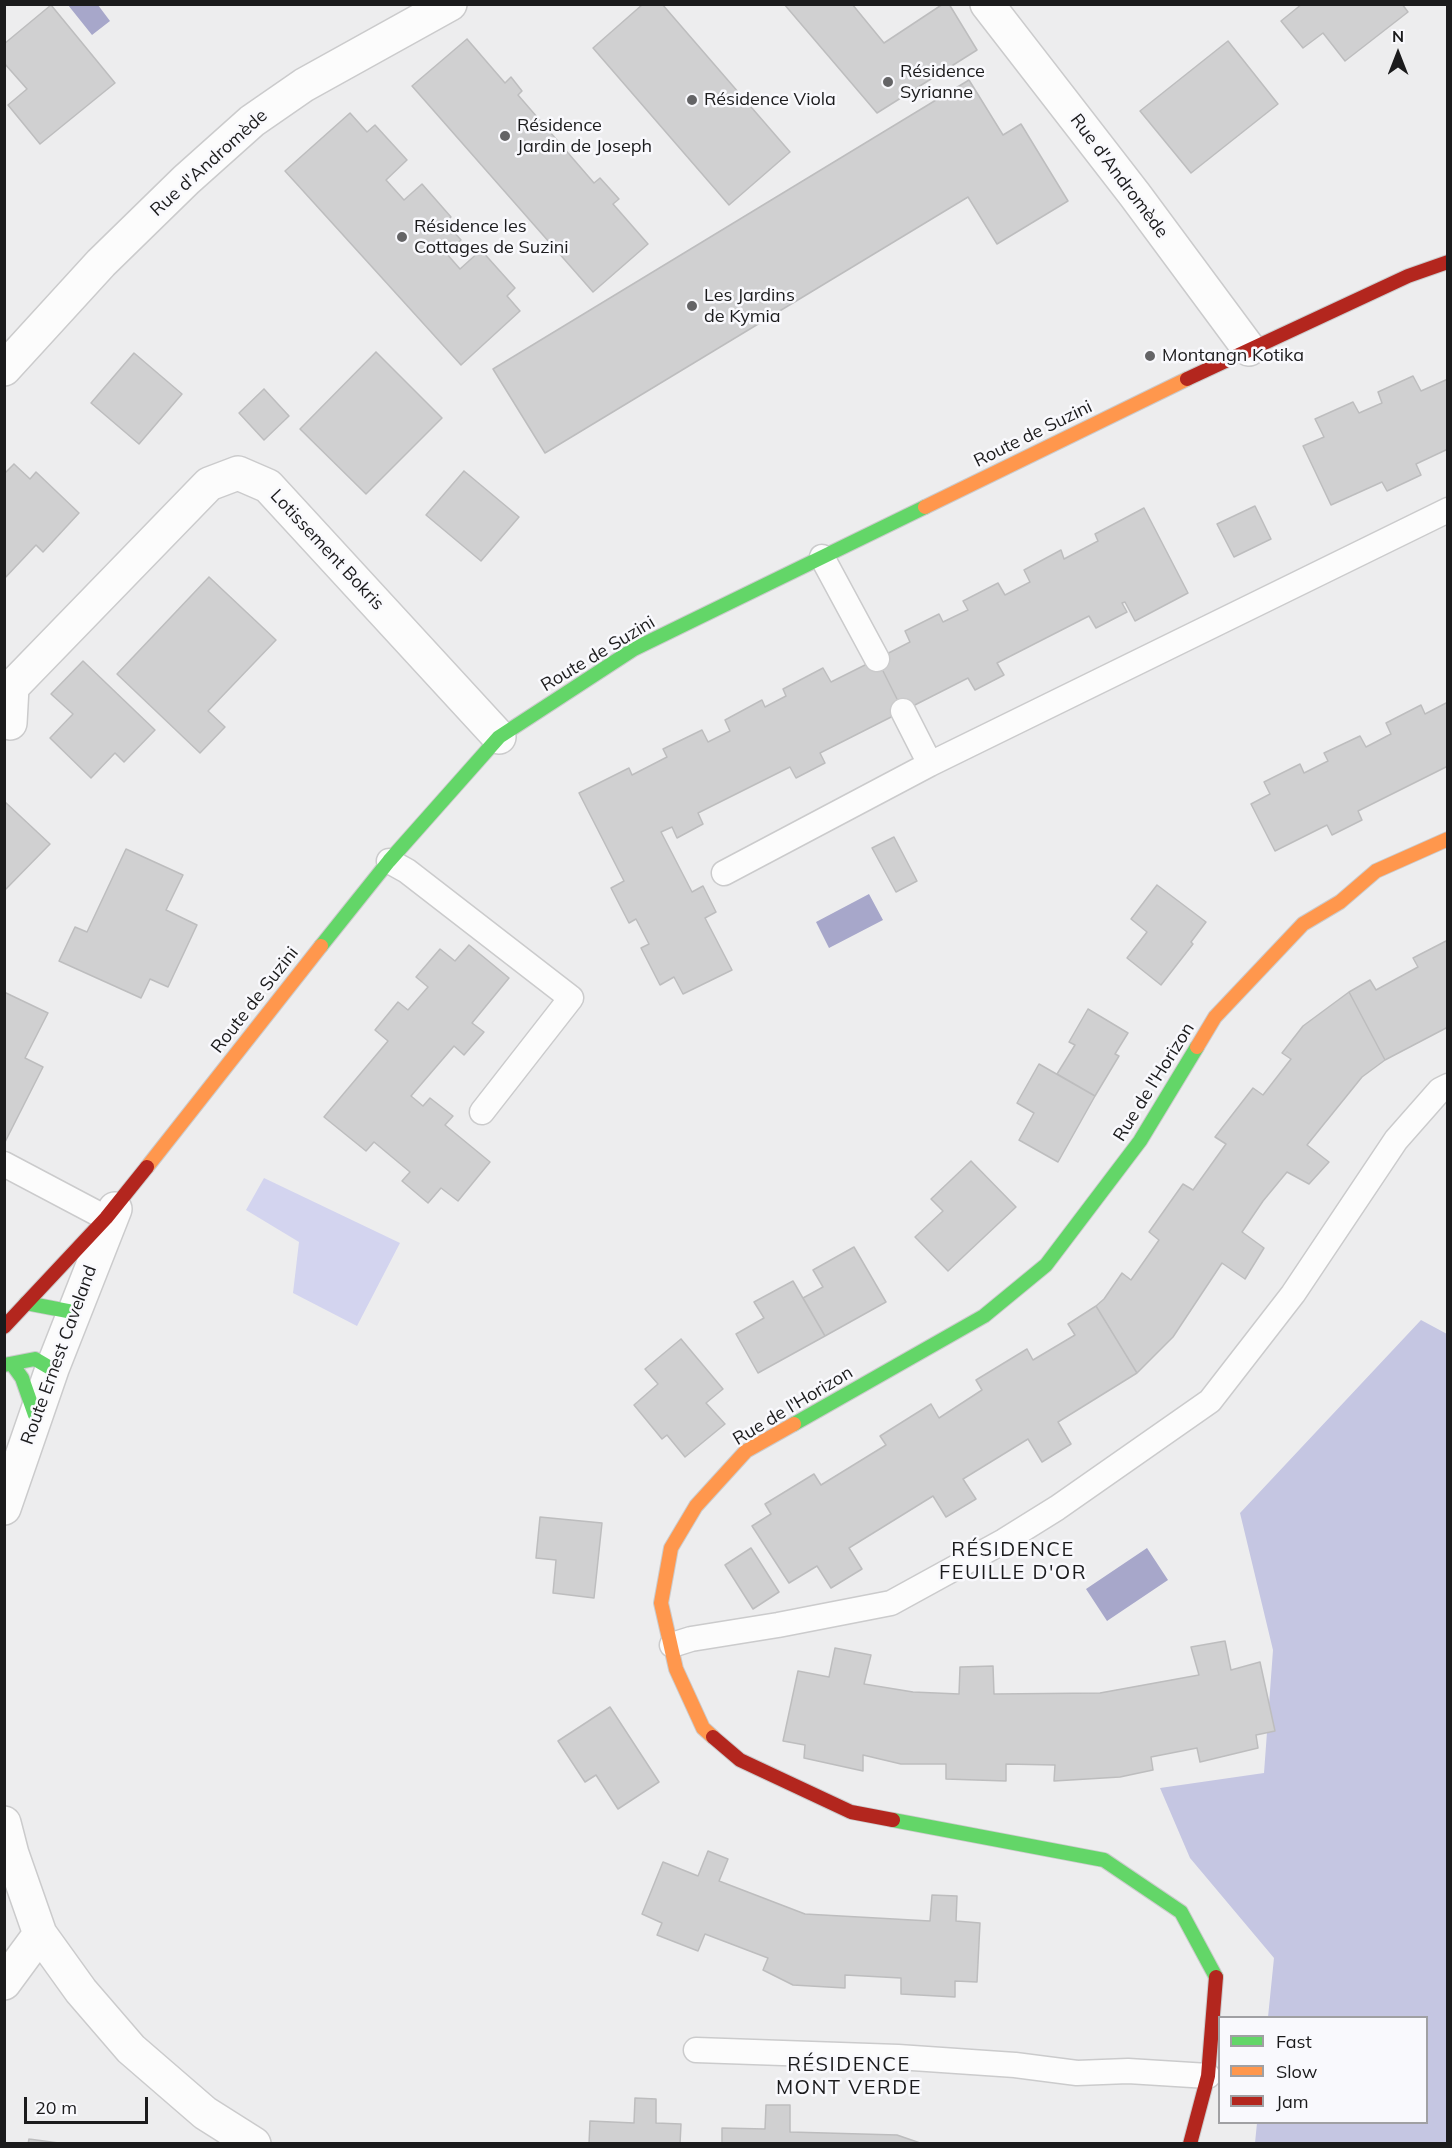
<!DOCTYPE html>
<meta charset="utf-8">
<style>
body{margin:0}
#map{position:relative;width:1452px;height:2148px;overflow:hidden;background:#ededee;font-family:Mulish,sans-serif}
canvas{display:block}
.frame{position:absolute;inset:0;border:6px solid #1b1b1c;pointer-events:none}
.legend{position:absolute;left:1218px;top:2016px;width:210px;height:108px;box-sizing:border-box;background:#f9f9fd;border:2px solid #a0a0a3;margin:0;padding:8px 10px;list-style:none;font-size:18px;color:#1b1b1c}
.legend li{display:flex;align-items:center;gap:12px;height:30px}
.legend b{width:30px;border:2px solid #a0a0a3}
.north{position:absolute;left:1368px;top:24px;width:60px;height:60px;-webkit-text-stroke:4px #f9f9fd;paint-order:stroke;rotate:0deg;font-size:16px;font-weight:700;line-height:24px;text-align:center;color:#1b1b1c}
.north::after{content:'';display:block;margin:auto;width:21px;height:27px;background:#1b1b1c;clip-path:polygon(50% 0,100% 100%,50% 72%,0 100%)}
.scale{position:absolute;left:24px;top:2097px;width:124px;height:27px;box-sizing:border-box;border:3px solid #1b1b1c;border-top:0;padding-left:8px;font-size:18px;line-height:21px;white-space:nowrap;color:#1b1b1c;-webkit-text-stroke:4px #f9f9fd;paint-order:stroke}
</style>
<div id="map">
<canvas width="1452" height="2148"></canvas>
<div class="frame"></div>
<ul class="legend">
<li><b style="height:8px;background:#63d668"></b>Fast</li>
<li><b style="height:8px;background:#ff974d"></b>Slow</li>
<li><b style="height:8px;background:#b3261e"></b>Jam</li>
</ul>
<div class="north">N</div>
<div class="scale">20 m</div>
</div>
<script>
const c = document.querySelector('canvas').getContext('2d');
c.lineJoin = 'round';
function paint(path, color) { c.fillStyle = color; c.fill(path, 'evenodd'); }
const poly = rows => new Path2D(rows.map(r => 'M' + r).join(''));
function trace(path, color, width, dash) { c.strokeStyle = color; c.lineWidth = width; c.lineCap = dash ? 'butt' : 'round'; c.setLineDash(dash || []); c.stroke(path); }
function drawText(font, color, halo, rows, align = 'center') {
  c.font = font + ' Mulish,sans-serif'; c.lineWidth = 5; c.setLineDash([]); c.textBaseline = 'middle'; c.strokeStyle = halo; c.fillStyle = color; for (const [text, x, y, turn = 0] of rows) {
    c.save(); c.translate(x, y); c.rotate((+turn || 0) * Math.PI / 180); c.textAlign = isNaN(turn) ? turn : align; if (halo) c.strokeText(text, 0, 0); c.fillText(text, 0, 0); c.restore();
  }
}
paint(poly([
 [264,1178,400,1243,357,1326,293,1293,299,1242,246,1210]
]), '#d3d4ef');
paint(poly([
 [1421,1320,1447,1334,1447,2143,1255,2143,1257,2123,1426,2122,1426,2018,1268,2017,1274,1958,1190,1858,1160,1788,1264,1773,1273,1650,1240,1513]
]), '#c5c6e2');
paint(poly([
 [68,5,98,5,110,21,92,35],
 [869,894,883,920,829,948,816,922],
 [1147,1548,1168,1580,1107,1621,1086,1589]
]), '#a7a7ca');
const building = poly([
 [643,4,662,4,790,152,729,205,593,48,643,4],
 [784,4,852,4,884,43,943,4,949,4,977,50,877,113,784,4],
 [1302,4,1402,4,1408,12,1345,61,1323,33,1303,48,1281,21,1302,4],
 [51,5,115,83,40,144,8,105,27,89,4,63,4,44,51,5],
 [467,39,505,83,511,77,522,91,518,95,594,183,600,178,619,199,613,204,648,244,593,292,412,86,467,39],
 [1228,41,1278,104,1191,173,1140,111,1228,41],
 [969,80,1003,135,1021,124,1068,201,997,244,968,197,545,453,493,369,969,80],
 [350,113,367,132,375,125,407,160,386,180,404,200,422,184,451,217,445,222,461,240,446,253,460,269,481,250,515,288,507,296,520,311,461,365,285,171,350,113],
 [376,352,442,418,366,494,300,429,376,352],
 [134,353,182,394,139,444,91,403,134,353],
 [1413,376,1421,391,1448,379,1448,449,1416,464,1421,475,1387,491,1382,482,1331,505,1303,446,1324,437,1315,419,1353,402,1359,413,1382,403,1378,392,1413,376],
 [264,389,289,416,264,440,239,413,264,389],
 [14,464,30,479,36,472,79,513,43,552,36,545,4,579,4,474,14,464],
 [464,471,519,517,481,561,426,515,464,471],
 [1255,506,1271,539,1234,557,1217,524,1255,506],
 [1144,508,1188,593,1135,621,1125,602,1122,603,1127,612,1096,628,1089,616,997,663,1004,675,975,690,968,678,903,711,877,659,910,642,905,631,939,614,943,622,968,610,963,601,998,583,1005,595,1030,582,1024,570,1061,550,1064,559,1098,541,1095,534,1144,508],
 [209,577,276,640,208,711,225,727,200,753,117,674,209,577],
 [877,659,903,711,820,753,825,763,796,778,790,767,698,813,703,824,677,838,672,827,661,832,692,892,703,886,716,912,705,918,732,970,683,994,674,977,660,985,641,948,649,944,636,919,629,923,611,888,624,881,579,793,629,768,632,775,667,757,663,749,702,730,708,742,730,731,725,720,762,700,765,707,786,696,783,689,823,668,831,682,877,659],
 [83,661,155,730,124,762,115,753,91,778,50,738,73,714,51,694,83,661],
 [1448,702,1448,766,1358,811,1362,820,1332,835,1327,825,1275,851,1251,804,1270,794,1264,782,1300,764,1304,773,1328,761,1324,753,1360,736,1366,747,1391,734,1386,723,1421,705,1425,714,1448,702],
 [4,801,50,844,4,891,4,801],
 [894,837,917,881,896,892,872,848,894,837],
 [126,849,183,875,166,910,197,925,168,987,150,979,141,998,59,961,75,927,87,932,126,849],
 [1157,885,1206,922,1191,942,1193,944,1161,985,1127,958,1147,932,1131,919,1157,885],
 [1448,940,1448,1027,1385,1060,1349,992,1370,980,1376,990,1418,967,1413,958,1448,940],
 [469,945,509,978,472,1023,484,1032,464,1055,454,1046,411,1096,423,1106,430,1098,453,1116,445,1125,490,1162,458,1201,441,1188,428,1203,402,1181,410,1172,374,1142,366,1151,324,1117,388,1041,375,1030,398,1002,408,1010,428,987,416,977,440,949,455,961,469,945],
 [4,992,48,1013,25,1058,43,1067,4,1144,4,992],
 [1349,992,1385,1060,1362,1077,1307,1145,1329,1162,1309,1184,1287,1172,1263,1201,1242,1232,1264,1248,1245,1279,1222,1263,1173,1337,1137,1373,1096,1306,1104,1299,1122,1273,1131,1280,1159,1240,1149,1232,1183,1184,1193,1190,1226,1144,1215,1137,1253,1088,1263,1095,1291,1059,1282,1053,1303,1026,1349,992],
 [1088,1009,1128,1033,1115,1054,1119,1056,1095,1096,1057,1074,1075,1045,1069,1042,1088,1009],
 [1039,1064,1095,1096,1058,1162,1019,1140,1034,1113,1017,1103,1039,1064],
 [971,1161,1016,1207,948,1271,915,1237,943,1211,931,1199,971,1161],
 [854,1247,886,1302,825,1336,803,1298,823,1287,813,1270,854,1247],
 [793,1281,825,1336,758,1373,736,1334,764,1318,754,1302,793,1281],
 [1096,1306,1137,1373,1058,1422,1071,1444,1042,1462,1028,1439,963,1479,976,1499,946,1517,933,1496,849,1548,862,1569,831,1588,817,1566,789,1583,752,1526,771,1514,765,1504,814,1474,821,1485,886,1445,880,1436,931,1404,939,1418,982,1390,976,1380,1027,1349,1033,1360,1075,1335,1068,1324,1096,1306],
 [681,1339,723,1389,706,1403,725,1424,685,1457,667,1435,662,1439,634,1405,658,1384,645,1369,681,1339],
 [540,1517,602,1523,594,1598,553,1593,556,1560,536,1558,540,1517],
 [751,1548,779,1592,753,1609,725,1565,751,1548],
 [1225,1641,1231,1670,1260,1662,1275,1731,1256,1735,1258,1748,1200,1762,1197,1748,1151,1757,1153,1770,1120,1777,1054,1781,1055,1765,1006,1764,1006,1781,946,1779,946,1764,901,1764,863,1755,863,1771,804,1758,805,1745,783,1741,798,1671,829,1677,835,1648,871,1655,864,1684,913,1692,959,1694,960,1667,993,1666,994,1694,1100,1693,1199,1675,1191,1647,1225,1641],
 [610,1707,659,1782,618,1809,596,1775,585,1782,558,1741,610,1707],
 [708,1851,728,1859,719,1881,805,1914,930,1921,932,1895,957,1896,956,1921,980,1923,977,1982,955,1981,955,1997,901,1994,901,1978,845,1975,845,1988,793,1985,763,1970,768,1958,705,1934,698,1951,657,1935,662,1923,642,1914,663,1862,698,1876,708,1851],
 [635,2098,656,2099,656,2123,681,2124,680,2144,589,2144,590,2121,634,2123,635,2098],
 [766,2105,790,2105,790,2132,897,2135,923,2144,722,2144,722,2128,765,2129,766,2105],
 [29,2139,66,2144,28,2144,29,2139]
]);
paint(building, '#d0d0d1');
trace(building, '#bdbdbe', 1.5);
const lane = poly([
 [822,557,877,659],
 [903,711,930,764],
 [389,861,407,871,571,998,482,1112],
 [724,873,930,764,1448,510],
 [4,1164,106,1218],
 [672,1645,691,1639,778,1625,891,1603,1004,1541,1057,1508,1210,1401,1293,1294,1396,1140,1440,1090,1448,1086],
 [696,2050,898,2057,1015,2065,1077,2073,1128,2071,1208,2076]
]);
const street = poly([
 [987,4,1135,195,1249,349],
 [4,369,101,263,186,180,252,121,304,85,450,4],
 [10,723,12,687,209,484,238,473,268,486,499,737],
 [4,1508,52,1369,115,1209],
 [4,1823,12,1854,40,1934,81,1991,131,2049,205,2113,254,2144],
 [4,1983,40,1934]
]);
const fast = poly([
 [321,946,389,861,499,737,634,649,925,507],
 [26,1303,73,1312],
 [12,1364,22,1378,35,1415],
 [4,1365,35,1359,52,1369],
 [794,1424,984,1316,1046,1265,1140,1141,1197,1047],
 [893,1820,1104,1860,1181,1912,1216,1977]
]);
const slow = poly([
 [925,507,1187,379],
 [1197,1047,1215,1017,1303,924,1340,902,1376,871,1448,839],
 [147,1167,321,946],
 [713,1737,703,1728,676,1669,661,1603,671,1548,696,1506,746,1451,794,1424]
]);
const jam = poly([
 [1187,379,1408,276,1448,262],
 [4,1327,106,1218,147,1167],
 [713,1737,740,1760,851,1812,893,1820],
 [1190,2144,1208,2076,1216,1977]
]);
trace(lane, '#cbcbcc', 27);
trace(street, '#cbcbcc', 36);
trace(fast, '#cbcbcc', 16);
trace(slow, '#cbcbcc', 16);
trace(jam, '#cbcbcc', 16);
trace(lane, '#fcfcfc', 24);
trace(street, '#fcfcfc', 33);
trace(fast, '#63d668', 14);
trace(slow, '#ff974d', 14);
trace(jam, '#b3261e', 14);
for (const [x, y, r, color] of [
 [888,82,6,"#646466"],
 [692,100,6,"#646466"],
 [505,136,6,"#646466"],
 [402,237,6,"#646466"],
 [692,306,6,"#646466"],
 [1150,356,6,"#646466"]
]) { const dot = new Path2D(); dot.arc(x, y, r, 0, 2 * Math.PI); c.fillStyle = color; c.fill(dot); trace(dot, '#f9f9fd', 2); }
drawText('18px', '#1b1b1c', '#f9f9fd', [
 ["Résidence",900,72],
 ["Syrianne",900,93],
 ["Résidence Viola",704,100],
 ["Résidence",517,126],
 ["Jardin de Joseph",517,147],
 ["Résidence les",414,227],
 ["Cottages de Suzini",414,248],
 ["Les Jardins",704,296],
 ["de Kymia",704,317],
 ["Montangn Kotika",1162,356]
], 'left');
drawText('18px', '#1b1b1c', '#f9f9fd', [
 ["Rue d'Andromède",209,163,-42],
 ["Rue d'Andromède",1119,176,53],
 ["Route de Suzini",1033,434,-26],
 ["Lotissement Bokris",327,550,47],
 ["Route de Suzini",598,654,-31],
 ["Route de Suzini",255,1000,-52],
 ["Rue de l'Horizon",1154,1082,-58],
 ["Route Ernest Caveland",59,1355,-70],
 ["Rue de l'Horizon",793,1406,-31]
]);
c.letterSpacing = '1.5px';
drawText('20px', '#1b1b1c', '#f9f9fd', [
 ["RÉSIDENCE",1013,1550],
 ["FEUILLE D'OR",1013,1573],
 ["RÉSIDENCE",849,2065],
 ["MONT VERDE",849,2088]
]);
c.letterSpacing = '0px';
</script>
